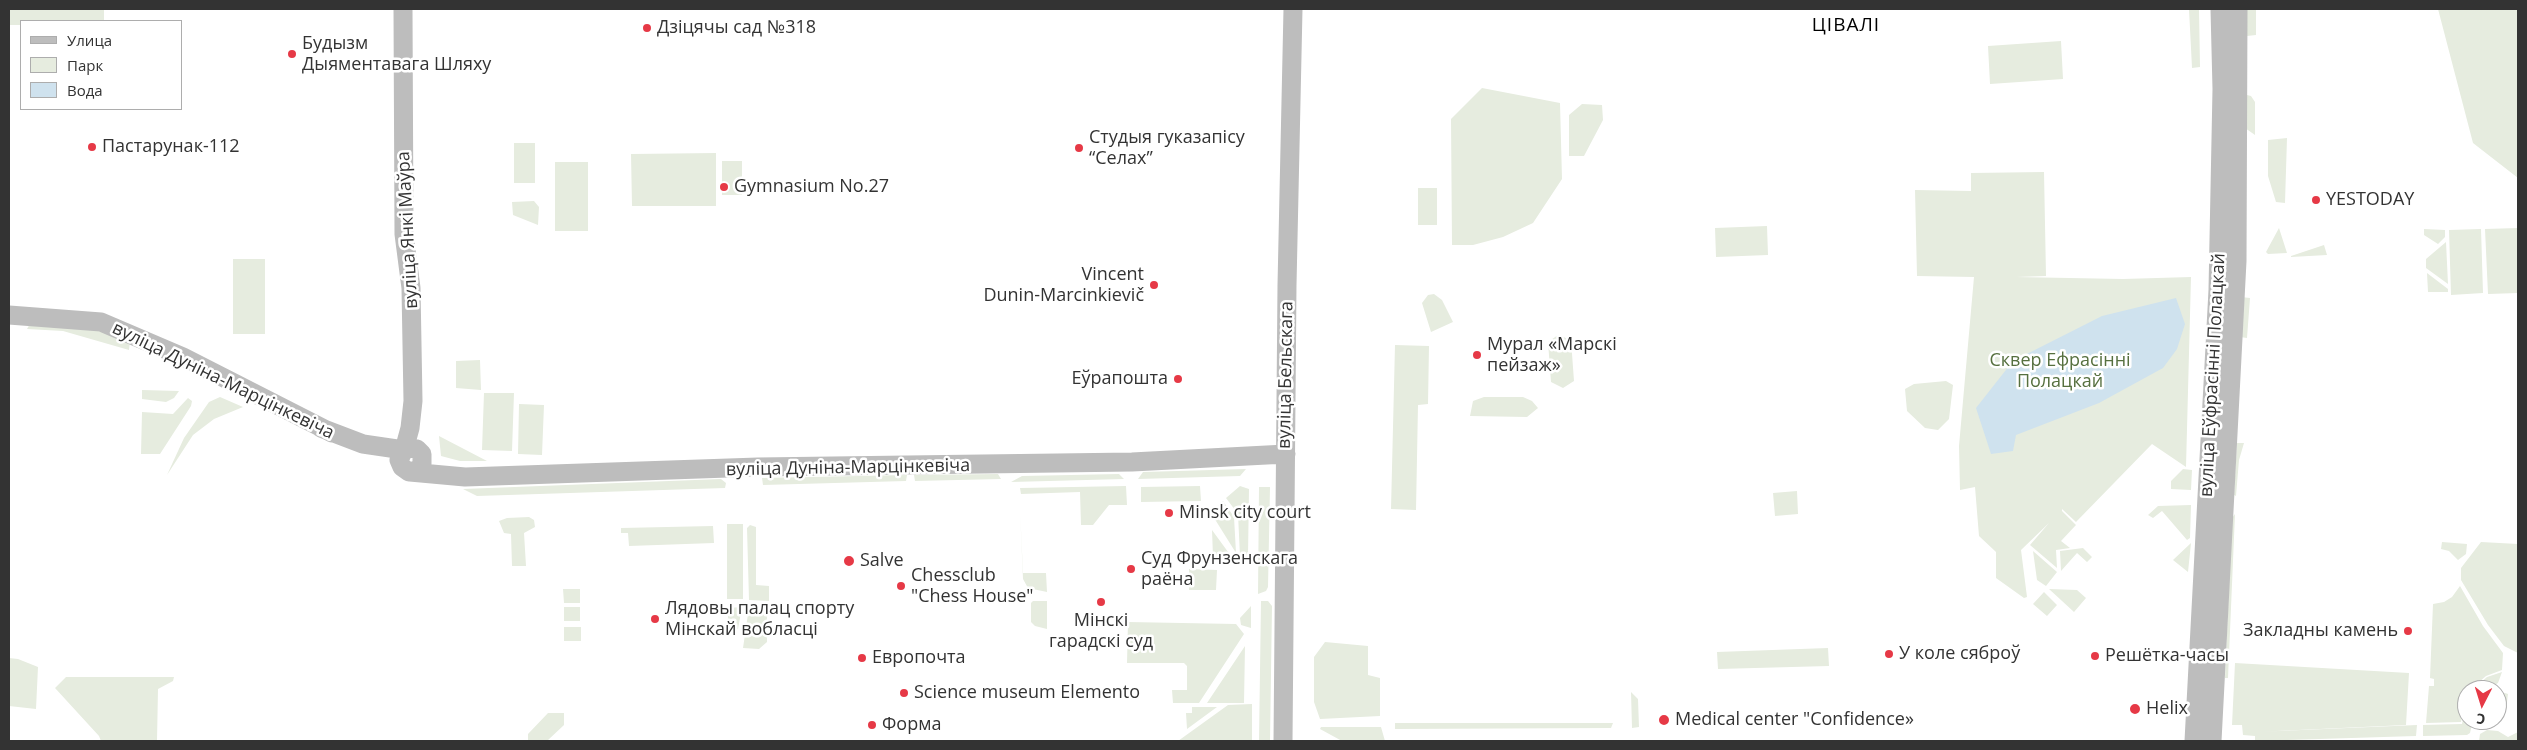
<!DOCTYPE html>
<meta charset="utf-8">
<style>
body{margin:0}
#map{position:relative;width:2527px;height:750px;overflow:hidden;background:#fff;font-family:"Open Sans",sans-serif}
canvas{display:block}
.frame{position:absolute;inset:0;border:10px solid #333;pointer-events:none}
.legend{position:absolute;left:20px;top:20px;width:162px;height:90px;box-sizing:border-box;background:#fff;border:1px solid #adadad;margin:0;padding:6px 9px;list-style:none;font-size:15px;color:#333}
.legend li{display:flex;align-items:center;gap:10px;height:25px}
.legend b{width:25px;border:1px solid #adadad}
.north{position:absolute;left:2457px;top:680px;width:50px;height:50px;box-sizing:border-box;background:#fff;border:1px solid #adadad;border-radius:50%;rotate:185deg;font-size:14px;font-weight:700;line-height:20px;text-align:center;color:#333}
.north::after{content:'';display:block;margin:auto;width:18px;height:22px;background:#e63946;clip-path:polygon(50% 0,100% 100%,50% 72%,0 100%)}
</style>
<div id="map">
<canvas width="2527" height="750"></canvas>
<div class="frame"></div>
<ul class="legend">
<li><b style="height:6px;background:#bdbdbd"></b>Улица</li>
<li><b style="height:14px;background:#e6ecdf"></b>Парк</li>
<li><b style="height:14px;background:#cfe2ee"></b>Вода</li>
</ul>
<div class="north">С</div>
</div>
<script>
const c = document.querySelector('canvas').getContext('2d');
c.lineJoin = 'round';
function paint(path, color) { c.fillStyle = color; c.fill(path, 'evenodd'); }
const poly = rows => new Path2D(rows.map(r => 'M' + r).join(''));
function trace(path, color, width, dash) { c.strokeStyle = color; c.lineWidth = width; c.lineCap = dash ? 'butt' : 'round'; c.setLineDash(dash || []); c.stroke(path); }
function drawText(font, color, halo, rows, align = 'center') {
  c.font = font + ' "Open Sans",sans-serif'; c.lineWidth = 5; c.setLineDash([]); c.textBaseline = 'middle'; c.strokeStyle = halo; c.fillStyle = color; for (const [text, x, y, turn = 0] of rows) {
    c.save(); c.translate(x, y); c.rotate((+turn || 0) * Math.PI / 180); c.textAlign = isNaN(turn) ? turn : align; if (halo) c.strokeText(text, 0, 0); c.fillText(text, 0, 0); c.restore();
  }
}
paint(poly([
 [9,9,104,9,104,21,21,21,21,25,9,25],
 [2189,9,2199,9,2200,67,2192,68],
 [2247,9,2256,9,2256,35,2247,36],
 [2438,9,2518,9,2518,178,2473,143],
 [2061,41,2063,79,1990,84,1988,46],
 [1482,88,1560,103,1562,179,1533,223,1503,237,1473,245,1452,245,1451,119],
 [2247,95,2251,96,2255,102,2255,135,2245,128],
 [1582,104,1602,105,1603,120,1584,156,1569,156,1569,115],
 [2287,138,2285,203,2276,202,2268,176,2268,140],
 [514,143,535,143,535,183,514,183],
 [716,153,716,206,632,206,631,154],
 [722,161,742,161,742,195,722,195],
 [555,162,588,162,588,231,555,231],
 [2044,172,2046,276,2016,277,2123,279,2191,277,2186,467,2152,444,2076,522,2062,509,2062,511,2076,525,2061,541,2070,548,2056,550,2057,568,2030,545,2049,523,2021,550,2027,597,2024,598,1996,578,1996,552,1979,536,1975,487,1960,490,1959,446,1974,277,1917,276,1915,190,1971,191,1971,173],
 [1418,188,1437,188,1437,225,1418,225],
 [534,201,539,207,538,225,513,215,512,202],
 [1767,226,1768,255,1716,257,1715,228],
 [2279,228,2287,253,2268,254,2266,252],
 [2518,228,2518,293,2488,294,2485,229],
 [2424,229,2445,230,2445,237,2438,244,2424,235],
 [2481,229,2483,293,2451,295,2449,230],
 [2446,242,2448,284,2426,268,2426,259],
 [2324,245,2327,255,2291,257,2291,256],
 [233,259,265,259,265,334,233,334],
 [2427,273,2448,289,2448,292,2428,292],
 [1434,294,1442,300,1453,322,1431,332,1422,303,1428,295],
 [2241,297,2250,298,2247,338,2240,337],
 [32,320,90,328,130,341,129,350,63,331,27,329],
 [1558,335,1571,340,1574,381,1563,388,1551,382,1548,342],
 [1395,345,1429,346,1428,404,1418,405,1416,510,1391,509],
 [480,360,481,390,456,388,456,361],
 [1946,381,1953,385,1949,419,1938,430,1925,428,1907,411,1905,389,1914,384],
 [142,390,179,391,174,398,166,402,142,399],
 [484,393,514,393,512,451,482,450],
 [220,397,243,407,214,419,193,435,167,475,184,438,209,402],
 [1484,397,1523,397,1532,401,1538,408,1527,417,1470,416,1473,401],
 [188,398,192,401,191,406,160,454,141,454,142,412,173,414],
 [519,404,544,405,542,455,518,454],
 [439,436,487,461,460,461,441,456],
 [2237,443,2244,443,2239,460,2236,496,2234,495],
 [1246,469,1240,476,1138,479,1143,472],
 [2183,469,2192,470,2191,490,2171,489,2171,481],
 [998,474,1001,479,915,481,914,475],
 [1119,474,1124,479,1011,482,1022,476],
 [907,475,906,481,763,485,762,478],
 [721,479,726,483,725,488,477,496,463,489],
 [1126,486,1127,505,1109,505,1093,525,1081,525,1080,492,1021,494,1020,488],
 [1200,486,1201,501,1141,502,1141,487],
 [1240,486,1249,489,1248,556,1240,556,1238,514,1226,498],
 [1259,487,1270,487,1268,587,1266,591,1258,594],
 [1797,491,1798,514,1775,516,1773,493],
 [1223,501,1234,517,1236,553,1211,513],
 [2191,505,2190,538,2187,540,2162,511,2153,518,2148,515,2158,506],
 [1020,509,1023,573,1046,573,1047,592,1028,588,1023,579],
 [2235,514,2228,678,2225,678,2232,518],
 [529,517,534,520,535,527,524,533,526,566,512,566,511,534,504,533,499,521,507,518],
 [727,524,743,524,743,599,727,599],
 [750,525,756,527,756,585,769,586,769,601,749,600,747,528],
 [713,526,714,543,629,546,628,533,621,533,621,528],
 [1212,530,1231,556,1213,557],
 [2442,542,2467,544,2466,554,2458,560,2449,551,2441,549],
 [2481,542,2518,544,2518,653,2504,646,2488,625,2461,580,2461,568],
 [2191,543,2188,572,2173,560],
 [2083,548,2092,557,2087,562,2077,553,2061,571,2060,551],
 [2033,551,2057,572,2046,586,2037,580],
 [1189,569,1217,570,1216,590,1189,590],
 [2460,586,2483,626,2503,653,2502,670,2486,676,2470,690,2467,690,2461,722,2426,723,2429,686,2434,686,2434,679,2430,678,2433,604,2444,602,2452,597],
 [563,589,580,589,580,603,564,603],
 [2049,589,2077,590,2086,598,2074,612],
 [2044,592,2057,605,2047,616,2033,604],
 [1033,601,1047,601,1047,629,1035,626,1031,622,1031,603],
 [1261,601,1268,601,1272,606,1270,741,1259,741],
 [1251,606,1251,628,1241,625,1240,618],
 [564,607,580,607,580,621,564,621],
 [742,607,738,629,728,629,728,608],
 [749,607,767,607,767,642,759,649,743,648],
 [1128,622,1236,624,1244,634,1199,703,1173,703,1172,690,1187,690,1187,666,1184,663,1127,663],
 [564,627,581,627,581,641,564,641],
 [1325,642,1368,646,1368,675,1380,678,1380,716,1320,719,1314,702,1314,657],
 [1245,646,1244,703,1207,703],
 [1828,648,1829,666,1718,669,1717,652],
 [9,658,18,659,38,667,36,709,9,706],
 [2235,663,2409,673,2406,725,2255,732,2417,725,2416,736,2255,741,2255,736,2243,735,2242,725,2232,725],
 [2502,672,2498,683,2486,690,2472,690,2487,677],
 [66,677,174,677,173,681,158,689,157,741,101,741,99,736,55,688],
 [1631,692,1638,699,1639,727,1632,728],
 [2505,693,2508,694,2506,710,2497,717,2497,696],
 [2467,699,2467,720,2473,720,2470,733,2467,735,2423,736,2423,725,2462,724],
 [1252,704,1252,741,1178,741,1228,705],
 [1192,707,1217,707,1187,729,1186,713,1192,713],
 [548,713,564,713,564,725,547,741,528,741,528,734],
 [1395,723,1613,723,1611,728,1395,729],
 [1321,727,1381,727,1385,741,1342,741,1320,729],
 [2487,730,2498,731,2508,737,2518,732,2518,741,2479,741,2480,734]
]), '#e6ecdf');
paint(poly([
 [2176,298,2185,324,2177,349,2163,368,2099,403,2016,435,2013,451,1991,454,1976,408,2013,361,2102,316]
]), '#cfe2ee');
trace(poly([
 [9,315,101,322,183,357,332,433],
 [321,428,363,444,404,450,409,448,417,449,422,454,422,465,417,470,409,472,402,467,399,460,404,450,410,428,413,401,411,288,404,234,403,9],
 [410,472,465,477,758,467,1132,462,1286,454],
 [1283,741,1287,285,1293,9],
 [2194,741,2218,290,2222,89,2220,9],
 [2212,741,2237,261,2238,9]
]), '#bdbdbd', 19);
for (const [x, y, r, color] of [
 [647,28,5,"#e63946"],
 [292,54,5,"#e63946"],
 [92,147,5,"#e63946"],
 [1079,148,5,"#e63946"],
 [724,187,5,"#e63946"],
 [2316,200,5,"#e63946"],
 [1154,285,5,"#e63946"],
 [1477,355,5,"#e63946"],
 [1178,379,5,"#e63946"],
 [1169,513,5,"#e63946"],
 [849,561,6,"#e63946"],
 [1131,569,5,"#e63946"],
 [901,586,5,"#e63946"],
 [1101,602,5,"#e63946"],
 [655,619,5,"#e63946"],
 [2408,631,5,"#e63946"],
 [1889,654,5,"#e63946"],
 [2095,656,5,"#e63946"],
 [862,658,5,"#e63946"],
 [904,693,5,"#e63946"],
 [2135,709,6,"#e63946"],
 [1664,720,6,"#e63946"],
 [872,725,5,"#e63946"]
]) { const dot = new Path2D(); dot.arc(x, y, r, 0, 2 * Math.PI); c.fillStyle = color; c.fill(dot); trace(dot, '#fff', 2); }
drawText('18px', '#333', '#fff', [
 ["Дзіцячы сад №318",657,28],
 ["Будызм",302,44],
 ["Дыяментавага Шляху",302,65],
 ["Студыя гуказапісу",1089,138],
 ["“Селах”",1089,159],
 ["Пастарунак-112",102,147],
 ["Gymnasium No.27",734,187],
 ["YESTODAY",2326,200],
 ["Vincent",1144,275,"right"],
 ["Dunin-Marcinkievič",1144,296,"right"],
 ["Мурал «Марскі",1487,345],
 ["пейзаж»",1487,366],
 ["Еўрапошта",1168,379,"right"],
 ["Minsk city court",1179,513],
 ["Суд Фрунзенскага",1141,559],
 ["раёна",1141,580],
 ["Salve",860,561],
 ["Chessclub",911,576],
 ["\"Chess House\"",911,597],
 ["Лядовы палац спорту",665,609],
 ["Мінскай вобласці",665,630],
 ["Мінскі",1101,621,"center"],
 ["гарадскі суд",1101,642,"center"],
 ["Закладны камень",2398,631,"right"],
 ["У коле сяброў",1899,654],
 ["Решётка-часы",2105,656],
 ["Европочта",872,658],
 ["Science museum Elemento",914,693],
 ["Helix",2146,709],
 ["Medical center \"Confidence»",1675,720],
 ["Форма",882,725]
], 'left');
drawText('18px', '#333', '#fff', [
 ["вуліца Янкі Маўра",408,230,-93],
 ["вуліца Бельскага",1286,375,-89],
 ["вуліца Еўфрасінні Полацкай",2213,375,-87],
 ["вуліца Дуніна-Марцінкевіча",223,381,26],
 ["вуліца Дуніна-Марцінкевіча",848,468,-1]
]);
drawText('18px', '#56703f', '#fff', [
 ["Сквер Ефрасінні",2060,361],
 ["Полацкай",2060,382]
]);
c.letterSpacing = '1px';
drawText('19px', '#000', '#fff', [
 ["ЦІВАЛІ",1846,26]
]);
c.letterSpacing = '0px';
</script>
